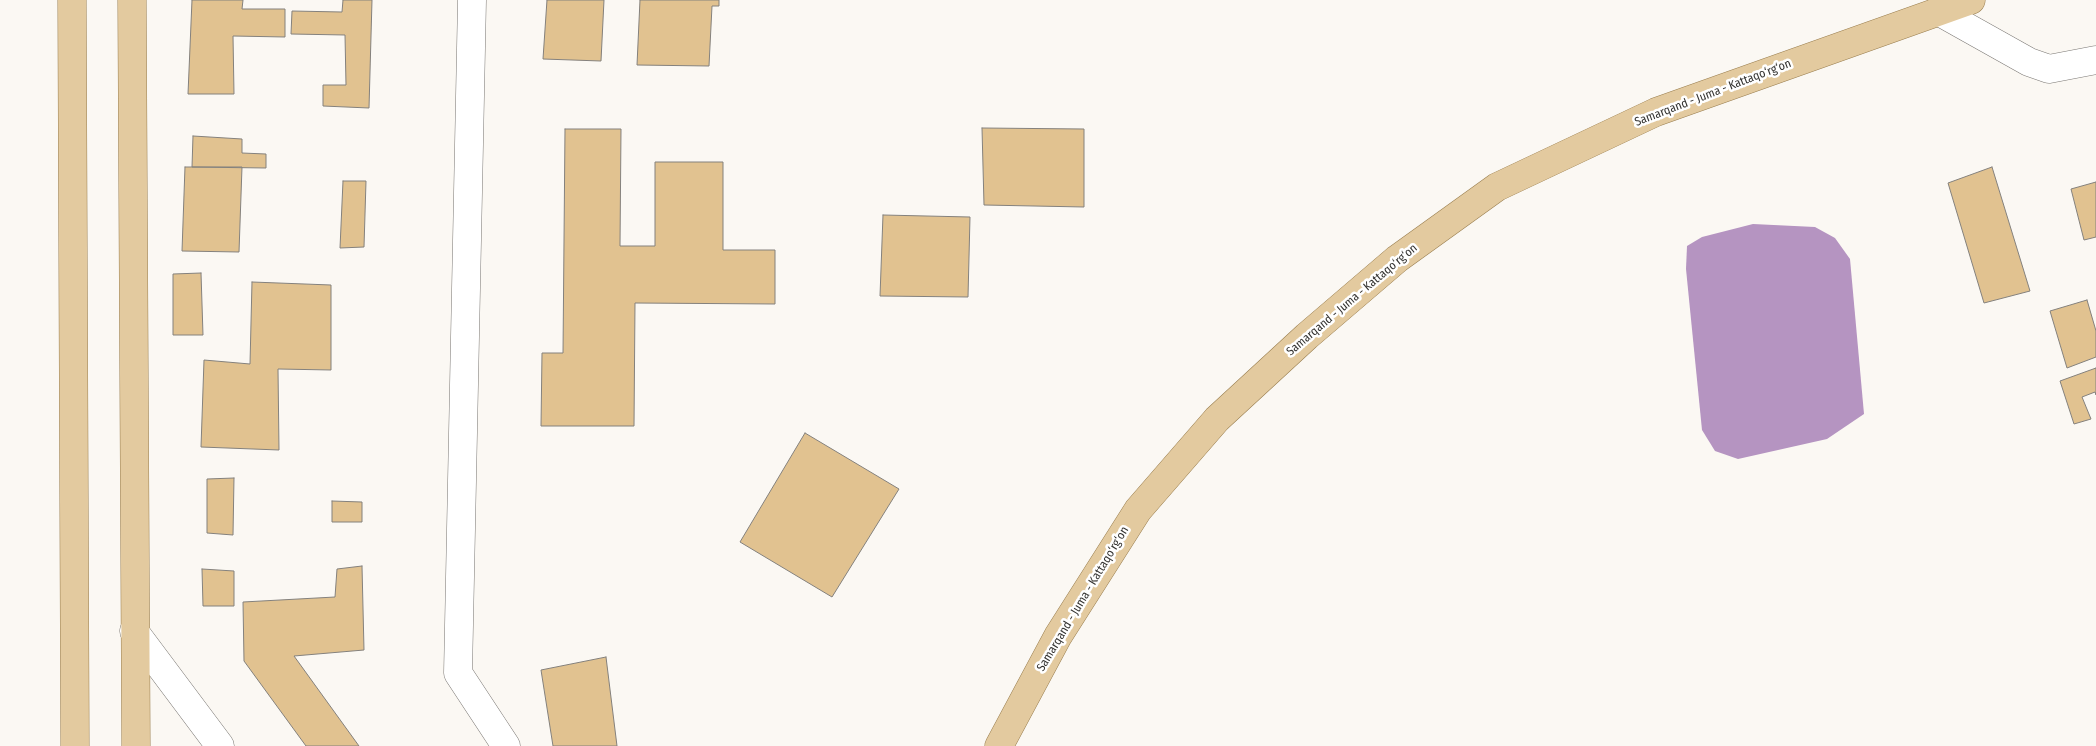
<!DOCTYPE html>
<meta charset="utf-8">
<style>
body{margin:0}
canvas{display:block;background:#fbf8f3}
</style>
<canvas width="2096" height="746"></canvas>
<script>
const c = document.querySelector('canvas').getContext('2d');
c.lineJoin = 'round';
function paint(path, color) { c.fillStyle = color; c.fill(path, 'evenodd'); }
const poly = rows => new Path2D(rows.map(r => 'M' + r).join(''));
function trace(path, color, width, dash) { c.strokeStyle = color; c.lineWidth = width; c.lineCap = dash ? 'butt' : 'round'; c.setLineDash(dash || []); c.stroke(path); }
function drawText(font, color, halo, rows, align = 'center') {
  c.font = font + ' "Fira Sans Condensed",sans-serif'; c.lineWidth = 5; c.setLineDash([]); c.textBaseline = 'middle'; c.strokeStyle = halo; c.fillStyle = color; for (const [text, x, y, turn = 0] of rows) {
    c.save(); c.translate(x, y); c.rotate((+turn || 0) * Math.PI / 180); c.textAlign = isNaN(turn) ? turn : align; if (halo) c.strokeText(text, 0, 0); c.fillText(text, 0, 0); c.restore();
  }
}
paint(poly([
 [1753,224,1815,227,1835,238,1850,259,1864,414,1827,439,1738,459,1715,451,1702,430,1686,269,1687,246,1702,237]
]), '#b594c1');
const building = poly([
 [192,0,243,0,242,9,285,9,285,37,233,36,234,94,188,94,192,0],
 [343,0,372,0,369,108,323,106,323,85,346,85,345,35,291,34,292,11,342,12,343,0],
 [547,0,604,0,601,61,543,59,547,0],
 [640,0,719,0,719,6,712,6,709,66,637,65,640,0],
 [982,128,1084,129,1084,207,984,205,982,128],
 [565,129,621,129,620,246,655,246,655,162,723,162,723,250,775,250,775,304,635,303,634,426,541,426,542,353,563,353,565,129],
 [193,136,242,139,242,153,266,154,266,168,192,167,193,136],
 [185,167,242,167,239,252,182,251,185,167],
 [1992,167,2030,291,1984,303,1948,183,1992,167],
 [343,181,366,181,364,247,340,248,343,181],
 [2096,182,2096,237,2084,240,2071,189,2096,182],
 [883,215,970,217,968,297,880,296,883,215],
 [201,273,203,335,173,335,173,274,201,273],
 [252,282,331,285,331,370,278,369,279,450,201,447,204,360,250,364,252,282],
 [2087,300,2096,331,2096,357,2067,368,2050,311,2087,300],
 [2096,368,2096,395,2095,392,2082,397,2091,419,2074,424,2060,381,2096,368],
 [805,433,899,489,832,597,740,542,805,433],
 [234,478,233,535,207,533,207,479,234,478],
 [332,501,362,502,362,522,332,522,332,501],
 [362,566,364,650,294,656,359,746,306,746,244,661,243,602,335,597,337,569,362,566],
 [202,569,234,571,234,606,203,606,202,569],
 [606,657,617,746,553,746,541,670,606,657]
]);
paint(building, '#e1c290');
trace(building, '#84817d', 1);
const minor = poly([
 [472,0,458,673,506,746],
 [1938,11,2029,62,2049,69,2096,60],
 [134,631,220,746]
]);
const major = poly([
 [72,0,75,746],
 [132,0,136,746],
 [999,746,1058,636,1138,510,1217,419,1307,336,1397,259,1497,187,1656,112,1971,0]
]);
trace(minor, '#7a7773', 29);
trace(major, '#997e4f', 29);
trace(minor, '#fff', 28);
trace(major, '#e3ca9f', 28);
drawText('12px', '#343331', '#fff', [
 ["Samarqand - Juma - Kattaqo‘rg‘on",1713,93,-21],
 ["Samarqand - Juma - Kattaqo‘rg‘on",1352,300,-40],
 ["Samarqand - Juma - Kattaqo‘rg‘on",1083,599,-59]
]);
</script>
